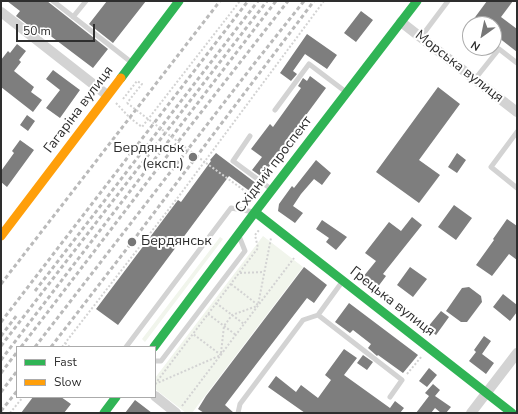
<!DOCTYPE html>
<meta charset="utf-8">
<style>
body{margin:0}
#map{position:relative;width:518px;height:414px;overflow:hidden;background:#fff;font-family:"Nunito Sans",sans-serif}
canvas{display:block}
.frame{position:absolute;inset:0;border:2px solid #2e2e2e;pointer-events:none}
.legend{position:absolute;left:16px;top:346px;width:140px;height:52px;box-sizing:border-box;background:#fff;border:1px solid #ababab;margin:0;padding:5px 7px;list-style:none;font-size:12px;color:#2e2e2e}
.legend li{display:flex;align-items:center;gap:8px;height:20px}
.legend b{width:20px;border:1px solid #ababab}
.north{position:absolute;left:462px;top:16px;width:40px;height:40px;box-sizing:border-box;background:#fff;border:1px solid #ababab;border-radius:50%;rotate:213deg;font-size:11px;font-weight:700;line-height:16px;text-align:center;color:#2e2e2e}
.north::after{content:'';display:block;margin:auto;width:14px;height:18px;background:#777;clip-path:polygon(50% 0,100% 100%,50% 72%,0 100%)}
.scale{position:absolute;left:16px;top:24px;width:79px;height:18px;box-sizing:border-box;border:2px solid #2e2e2e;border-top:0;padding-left:5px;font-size:12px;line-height:14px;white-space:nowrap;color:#2e2e2e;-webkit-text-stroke:3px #fff;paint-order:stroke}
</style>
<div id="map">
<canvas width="518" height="414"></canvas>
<div class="frame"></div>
<ul class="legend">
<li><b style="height:5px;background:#30b455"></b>Fast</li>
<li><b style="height:5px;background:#ff9f0a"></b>Slow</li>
</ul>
<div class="north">N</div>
<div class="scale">50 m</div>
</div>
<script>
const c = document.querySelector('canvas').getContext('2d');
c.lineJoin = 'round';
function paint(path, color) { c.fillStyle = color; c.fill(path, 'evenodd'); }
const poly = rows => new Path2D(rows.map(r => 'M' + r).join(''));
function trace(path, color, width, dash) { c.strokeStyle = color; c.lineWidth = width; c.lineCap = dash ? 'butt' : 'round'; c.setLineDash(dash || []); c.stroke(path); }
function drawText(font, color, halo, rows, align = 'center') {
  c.font = font + ' "Nunito Sans",sans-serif'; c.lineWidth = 4; c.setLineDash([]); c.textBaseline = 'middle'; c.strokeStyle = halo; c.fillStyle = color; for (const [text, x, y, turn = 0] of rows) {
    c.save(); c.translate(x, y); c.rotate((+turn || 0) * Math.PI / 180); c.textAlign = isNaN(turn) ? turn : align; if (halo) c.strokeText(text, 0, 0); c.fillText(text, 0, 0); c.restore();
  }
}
paint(poly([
 [263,236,303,267,192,413,186,413,155,389,155,378],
 [220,237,223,239,145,342,142,339]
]), '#f1f5ec');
paint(poly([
 [7,1,47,1,108,49,93,68,44,31,41,35,16,16,20,11],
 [107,1,146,1,113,43,89,24],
 [487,1,513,1,501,17,517,29,517,52,494,34,494,24,470,24],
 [361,11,373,20,356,42,344,33],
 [307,34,337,55,327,69,305,54,293,71,297,74,291,81,280,73],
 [17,44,26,51,19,60,21,62,14,71,34,87,31,92,42,100,33,112,1,87,1,60,8,51,10,53],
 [53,70,80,90,60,118,46,108,60,90,46,79],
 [310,76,326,88,289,138,291,140,273,165,271,164,262,177,252,170,262,157,251,149,270,124,273,127,301,88,298,86,303,78,307,81],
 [438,87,460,104,419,160,440,175,419,203,376,172],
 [27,115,35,121,28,131,20,125],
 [20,140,34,150,7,187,1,182,1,171,14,153,12,151],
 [216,153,257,184,251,192,229,176,118,325,96,309,178,200,181,202,211,161,210,160],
 [457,153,466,160,457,173,448,167],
 [316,160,331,173,322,185,314,179,301,194,293,206,303,213,295,223,278,211,279,204,292,186,294,188],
 [454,205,472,218,456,240,438,227],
 [412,217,422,225,383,274,386,276,377,288,363,277,376,261,365,253,389,222,401,231],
 [507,219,517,226,517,260,509,254,492,276,476,265,494,240,493,239],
 [322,220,347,237,336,250,326,242,329,238,316,229],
 [304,267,327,285,314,303,307,298,225,405,234,413,204,413,198,409,206,396],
 [410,267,427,279,413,297,397,285],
 [469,287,481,296,482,302,467,322,461,322,446,311,462,288],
 [503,294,517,305,517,312,510,321,493,307],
 [349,303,418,355,403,373,378,355,377,356,368,348,371,344,353,330,350,333,335,322],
 [441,311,449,317,436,335,427,328],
 [484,336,491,341,482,354,494,363,486,374,469,361,476,352,474,350],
 [344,349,357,358,344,375,390,408,395,401,404,408,400,413,305,413,268,387,276,376,296,392,301,385,318,398,331,380,325,375],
 [363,355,373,362,367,370,357,363],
 [429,368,437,375,427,387,419,381],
 [433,384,440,390,435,396,451,407,446,413,441,413,435,408,431,413,416,413,429,396,425,393],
 [33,397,61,397,71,404,64,413,21,413],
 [135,400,139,403,152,413,125,413]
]), '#7e7e7e');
trace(poly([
 [123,99,137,81,142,84,127,103],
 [116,103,130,118,142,127,240,1],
 [206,163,252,196],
 [240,273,264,272],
 [231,284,258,305,271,238],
 [216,303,244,324],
 [208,314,236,335],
 [65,343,70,347],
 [62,347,179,196,324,1],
 [221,353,224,326,232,315,257,306],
 [407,374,422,356],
 [155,384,258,248,255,235,259,230],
 [155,384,221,355,193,334],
 [182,406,294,258],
 [10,413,23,397]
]), '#d3d3d3', 2, [2, 2]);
trace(poly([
 [53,1,131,62],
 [73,17,86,1],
 [421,37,448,1],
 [475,79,499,49,517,63],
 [275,110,309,64,346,92],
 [517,132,491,167,517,188],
 [250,136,233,161,271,189],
 [318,315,402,380,390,397],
 [126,347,231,208,254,212],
 [155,361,161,361,245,251,239,236],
 [238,413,240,404,303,320,318,315,342,282]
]), '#d3d3d3', 5);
trace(poly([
 [1,12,107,95],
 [401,22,517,112],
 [155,396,176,413],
 [471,413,517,353]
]), '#d3d3d3', 10);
trace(poly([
 [121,78,179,1],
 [255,212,512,413],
 [154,347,255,212,417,1],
 [104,413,116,397]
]), '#30b455', 9);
trace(poly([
 [1,236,121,78]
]), '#ff9f0a', 9);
trace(poly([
 [1,284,220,1],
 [35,291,258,1],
 [1,322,248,1],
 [1,336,17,315],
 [1,346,267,1],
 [21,347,174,147,288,1],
 [35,347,254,64,304,1],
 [51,347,132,242,314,1],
 [1,360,65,276,276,1],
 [1,373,17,352],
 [1,392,17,371],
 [1,411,17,391]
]), '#bababa', 3, [4, 3]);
trace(poly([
 [127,103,206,163]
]), '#d3d3d3', 2, [2, 2]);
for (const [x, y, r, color] of [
 [193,157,5,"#777"],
 [132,242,5,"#777"]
]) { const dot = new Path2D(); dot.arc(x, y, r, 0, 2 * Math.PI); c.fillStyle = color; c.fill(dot); trace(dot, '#fff', 1.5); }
drawText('14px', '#2e2e2e', '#fff', [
 ["Морська вулиця",459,67,38],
 ["Гагаріна вулиця",79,110,-53],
 ["Східний проспект",274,165,-53],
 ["Грецька вулиця",392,302,38]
]);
drawText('14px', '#2e2e2e', '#fff', [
 ["Бердянськ",184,149],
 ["(експ.)",184,165],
 ["Бердянськ",141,242,"left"]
], 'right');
</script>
